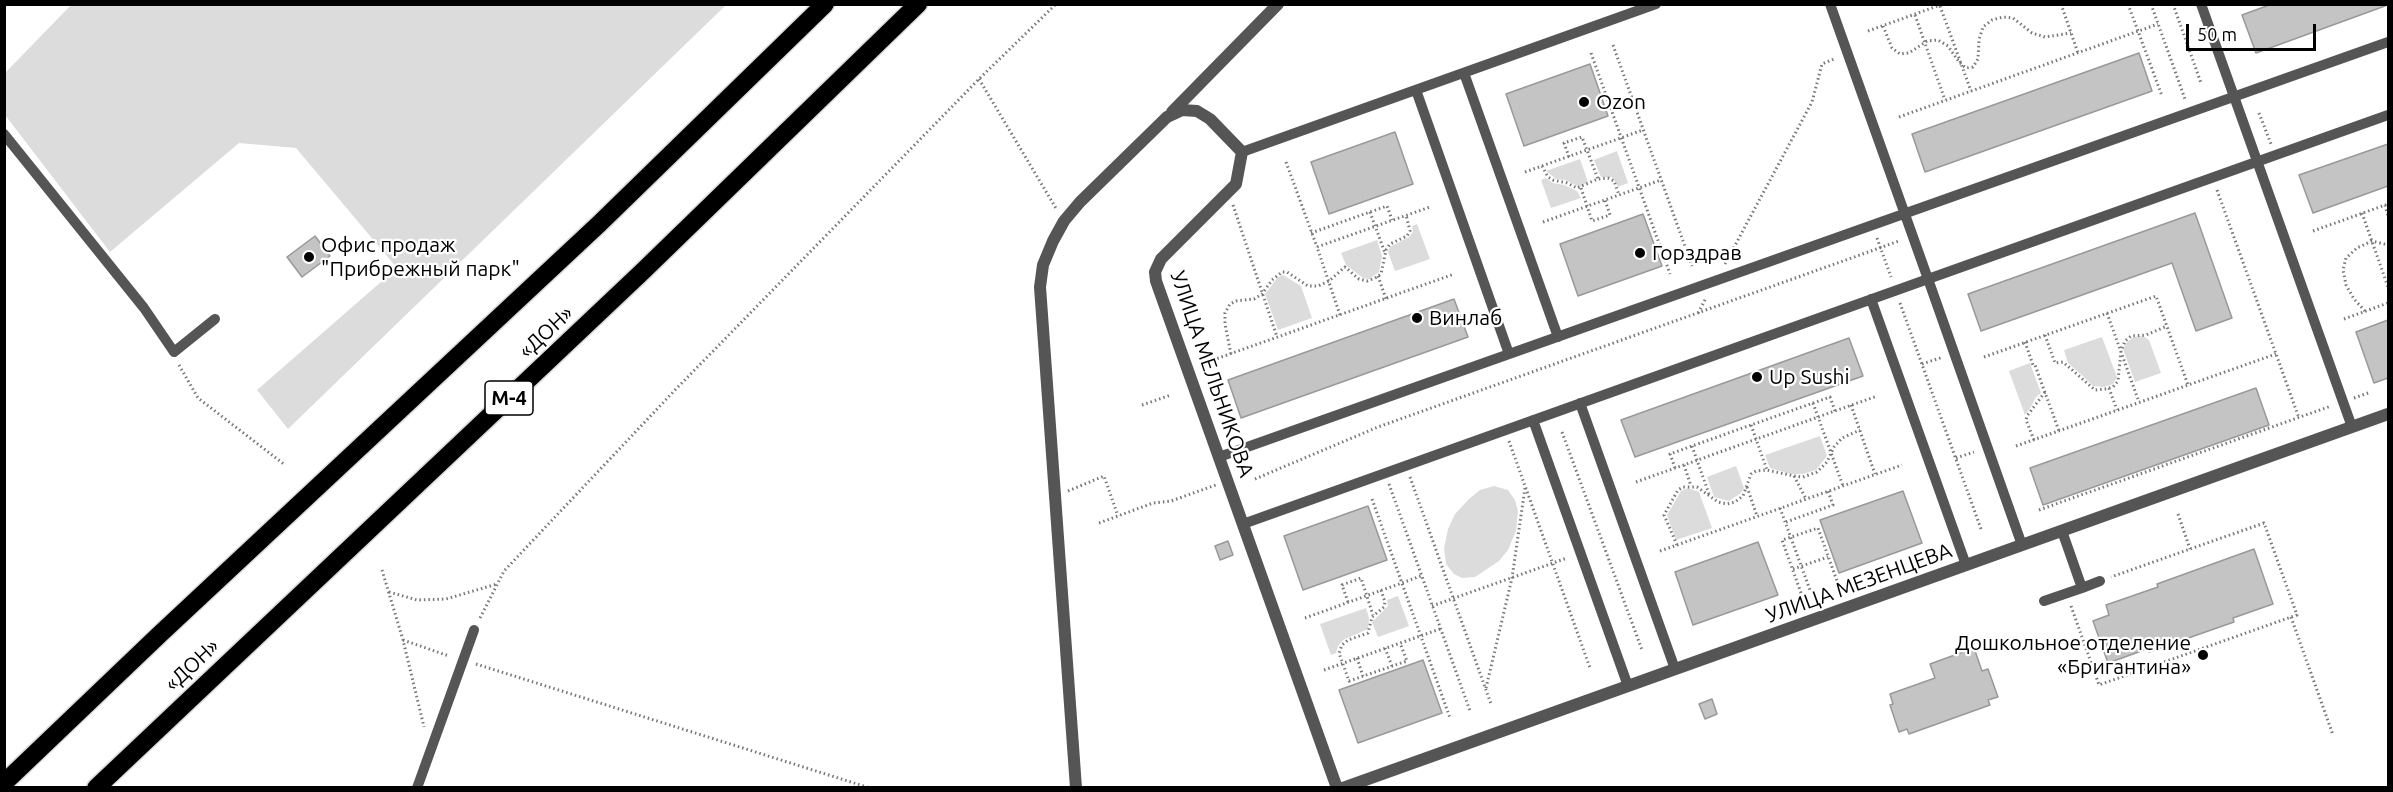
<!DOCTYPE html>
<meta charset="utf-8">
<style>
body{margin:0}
#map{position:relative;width:2393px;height:792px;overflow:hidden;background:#fff;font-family:Ubuntu,sans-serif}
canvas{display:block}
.frame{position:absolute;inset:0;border:6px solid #000;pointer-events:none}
.scale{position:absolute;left:2186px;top:24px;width:130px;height:27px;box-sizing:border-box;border:3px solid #000;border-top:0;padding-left:8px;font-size:18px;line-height:21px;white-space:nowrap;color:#000;-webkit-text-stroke:4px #fff;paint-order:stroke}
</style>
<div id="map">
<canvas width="2393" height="792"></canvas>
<div class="frame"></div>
<div class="scale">50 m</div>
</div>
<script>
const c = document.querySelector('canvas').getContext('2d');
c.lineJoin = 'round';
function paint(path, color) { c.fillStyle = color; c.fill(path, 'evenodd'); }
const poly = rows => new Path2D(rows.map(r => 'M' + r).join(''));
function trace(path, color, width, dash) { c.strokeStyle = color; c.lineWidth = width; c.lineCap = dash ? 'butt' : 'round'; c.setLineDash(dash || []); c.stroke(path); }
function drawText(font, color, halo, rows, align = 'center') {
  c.font = font + ' Ubuntu,sans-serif'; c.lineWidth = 4.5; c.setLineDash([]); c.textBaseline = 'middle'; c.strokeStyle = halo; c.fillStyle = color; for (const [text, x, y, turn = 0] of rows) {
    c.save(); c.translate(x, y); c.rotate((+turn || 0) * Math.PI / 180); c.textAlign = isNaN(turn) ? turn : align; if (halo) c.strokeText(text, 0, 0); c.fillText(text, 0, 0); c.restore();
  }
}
paint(poly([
 [72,4,726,4,726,5,288,429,257,390,397,268,296,148,239,143,110,252,5,115,5,73],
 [1617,151,1628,183,1618,187,1612,177,1601,177,1594,160],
 [1580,159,1588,182,1580,187,1565,180,1556,179,1546,171],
 [1546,178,1553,183,1564,185,1577,191,1581,198,1551,208,1541,180],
 [1417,224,1430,259,1395,271,1388,252,1390,247,1409,237,1413,232,1412,226],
 [1377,240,1382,256,1379,272,1369,279,1363,278,1346,265,1341,253],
 [1283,275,1301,286,1312,318,1278,330,1265,294,1278,277],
 [2143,336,2149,340,2161,373,2135,382,2123,349,2127,342,2134,337],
 [2102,337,2117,377,2113,384,2104,387,2093,386,2085,378,2068,363,2064,350],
 [2030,363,2041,393,2036,397,2031,407,2025,415,2009,371],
 [1820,436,1827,456,1816,470,1803,474,1790,474,1770,468,1765,455],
 [1736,466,1744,488,1741,493,1729,501,1714,497,1707,477],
 [1494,486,1508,490,1515,500,1518,511,1516,531,1508,550,1499,561,1475,577,1462,578,1454,574,1446,564,1444,548,1448,529,1455,514,1469,499,1480,490],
 [1688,488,1699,492,1712,528,1676,540,1667,515,1681,491],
 [1398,596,1409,626,1378,637,1372,622,1388,606,1387,600],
 [1366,608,1369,618,1368,629,1343,640,1338,646,1336,653,1331,655,1320,624]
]), '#dcdcdc');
const building = poly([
 [2272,4,2385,4,2385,6,2256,53,2242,15,2272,4],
 [2139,53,2152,91,1925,172,1912,134,2139,53],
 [1590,64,1608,116,1524,146,1506,94,1590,64],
 [1395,132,1413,184,1329,214,1311,162,1395,132],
 [2388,144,2388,186,2313,213,2299,175,2388,144],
 [2195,213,2232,318,2196,331,2172,263,1981,331,1968,294,2195,213],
 [1643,214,1662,266,1578,296,1560,244,1643,214],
 [315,236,330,256,302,277,287,257,315,236],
 [1454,299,1468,337,1241,418,1228,380,1454,299],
 [2388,320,2388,378,2374,383,2356,332,2388,320],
 [1849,338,1863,376,1635,457,1621,420,1849,338],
 [2256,388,2269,425,2043,505,2030,468,2256,388],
 [1903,491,1922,543,1839,573,1820,520,1903,491],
 [1368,506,1387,560,1303,590,1284,536,1368,506],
 [1228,541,1233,555,1220,560,1215,546,1228,541],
 [1758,542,1778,595,1693,625,1675,572,1758,542],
 [2254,549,2273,604,2233,618,2234,622,2194,636,2149,652,2147,649,2108,663,2093,621,2109,615,2106,605,2158,587,2157,584,2254,549],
 [1974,648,1982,671,1988,669,1998,697,1988,700,1990,705,1909,734,1907,729,1899,732,1890,705,1893,704,1890,694,1935,678,1930,664,1974,648],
 [1423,660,1442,713,1358,743,1339,690,1423,660],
 [1712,699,1717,714,1705,719,1699,704,1712,699]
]);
paint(building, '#c4c4c4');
trace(building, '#999', 1.5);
const motorway = poly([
 [4,783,159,635,599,224,825,4],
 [96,788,642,272,918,4]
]);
trace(motorway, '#dbdbdb', 21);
trace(poly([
 [2061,4,2078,53],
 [2128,4,2162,96],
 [2151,4,2185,99],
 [2173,4,2201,83],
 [1940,6,1971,91],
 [1915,15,1945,100],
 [1883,26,1892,48,1900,54,1909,53,1927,41,1938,40,1948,46,1959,62,1966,68,1973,67,1978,59,1979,40,1983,27,1992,20,2003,17,2013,18,2032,33,2045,37,2071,33],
 [1868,31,1943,4],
 [1613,45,1692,266],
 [1591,53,1670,274],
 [979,79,1057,210],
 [2259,113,2271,144],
 [1899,117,2158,24],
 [1569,157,1564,143,1582,137,1598,179],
 [1286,162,1317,247],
 [1542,166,1548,177,1553,180,1567,183,1577,188,1598,179,1608,178,1614,181,1619,195],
 [1525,172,1643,130],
 [1581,188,1592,221,1610,215,1605,200],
 [2217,190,2299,418],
 [1233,205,1277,337],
 [2385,205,2388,216],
 [1370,212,1385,253],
 [2362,213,2388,287],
 [1543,222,1661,180],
 [2313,231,2388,204],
 [1311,233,1387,206,1392,220],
 [1877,238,1891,277],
 [1725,264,1812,102,1822,64,1834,59],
 [1378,276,1386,299],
 [1900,303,1981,529],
 [2365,311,2354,299,2346,285,2343,270,2346,258,2357,248,2372,241,2388,245],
 [1698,313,1706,298],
 [2107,313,2139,402],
 [1340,315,1317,247,1430,207],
 [2344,319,2388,303],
 [2045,335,2055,363,2063,362,2095,390,2105,389,2113,387,2118,381,2121,351,2125,341,2131,336,2146,335,2167,326],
 [2025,342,2033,365,2035,365,2059,431],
 [1231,354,1225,324,1225,313,1230,304,1236,301,1254,299,1262,294,1272,280,1282,272,1287,272,1308,286,1318,286,1329,281,1345,267,1359,279,1367,281,1375,278,1381,274,1386,250,1390,244,1407,236,1410,231,1406,215],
 [1984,357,2156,296,2188,385],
 [1213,360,1454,274],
 [1922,364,1943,357],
 [179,365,198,398,285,465],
 [2109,388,2117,410],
 [2354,398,2371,392],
 [1813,403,1843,486],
 [1142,405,1171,395],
 [1851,405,1875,474],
 [1751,425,1767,470],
 [1562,432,1642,650],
 [2034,440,2026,420,2027,416,2045,392],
 [1509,441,1590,668],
 [1692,446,1710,497],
 [2016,446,2276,354],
 [1956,458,1974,452],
 [1684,465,1691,486],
 [1675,468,1670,454,1692,446,1830,397,1835,411],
 [1794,476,1806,499],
 [1410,477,1491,704],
 [1255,479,1378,427,1899,241],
 [1636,482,1877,396],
 [1389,484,1470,711],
 [1747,487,1757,516],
 [1068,491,1104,476,1118,516],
 [1372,499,1450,718],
 [1780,508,1810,590],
 [2039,510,2331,406],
 [2178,514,2190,549],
 [1786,522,1833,505,1828,491],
 [1099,523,1153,503,1171,501,1216,485],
 [1677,545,1664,515,1678,490,1683,487,1697,487,1718,502,1727,504,1735,502,1743,496,1751,474,1756,471,1767,470,1794,476,1803,477,1817,472,1827,462,1834,447,1842,438,1860,430],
 [1660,551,1902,465],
 [1793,569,1828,557],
 [382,570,403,640,424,727],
 [1381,590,1385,602,1384,607,1372,617,1368,633,1348,640,1342,645,1339,653,1349,681,1407,661,1400,643],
 [389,592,417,600,446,599,497,584],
 [1801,593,1782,540,1818,528,1837,581],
 [1348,602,1342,585,1361,578,1373,615],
 [1432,606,1567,558],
 [2071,606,2099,685,2297,615,2264,523,2111,577],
 [2291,617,2333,735],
 [480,618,504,571,676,389,979,79,1056,4],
 [1305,618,1421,576],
 [403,640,449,656],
 [1385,648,1392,666],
 [1357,658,1363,676],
 [476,664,870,788],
 [1324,670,1440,629],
 [1486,688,1512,578,1525,488]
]), '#777', 3, [1.5, 3]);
trace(poly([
 [2201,4,2352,427],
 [1464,73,1558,337],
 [1416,90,1509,354],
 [4,134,144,308,174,352,215,319],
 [1242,152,1656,4],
 [1871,299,1966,565],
 [1580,403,1675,669],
 [1533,420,1628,686],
 [1219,457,2388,42],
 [1243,524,1928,279,1830,4],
 [2062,531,2082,588,2100,581],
 [2022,545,1928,279,2388,115],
 [2044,601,2082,588],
 [417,788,474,630]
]), '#555', 10);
trace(poly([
 [1172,112,1278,4],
 [1076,788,1040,287,1043,265,1053,241,1064,221,1080,202,1167,117,1182,110,1197,111,1210,119,1242,152,1236,184,1161,259,1155,272,1156,281,1337,788],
 [1343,788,2388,414]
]), '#555', 12);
trace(motorway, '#000', 18);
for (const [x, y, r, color] of [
 [1584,102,6,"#000"],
 [1640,253,6,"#000"],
 [309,257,6,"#000"],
 [1417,318,6,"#000"],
 [1757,377,6,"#000"],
 [2203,655,6,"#000"]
]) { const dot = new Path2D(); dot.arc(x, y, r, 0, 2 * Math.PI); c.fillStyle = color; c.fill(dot); trace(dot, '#fff', 2); }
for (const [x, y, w] of [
 [509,398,48]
]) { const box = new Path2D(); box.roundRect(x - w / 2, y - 17, w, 34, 4.5); c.fillStyle = '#fff'; c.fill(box); trace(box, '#000', 1.5); }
drawText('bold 20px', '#000', null, [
 ["М-4",509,398]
]);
drawText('21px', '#000', '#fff', [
 ["Ozon",1596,102],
 ["Офис продаж",321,245],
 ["\"Прибрежный парк\"",321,269],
 ["Горздрав",1652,253],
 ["Винлаб",1429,318],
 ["Up Sushi",1769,377],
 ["Дошкольное отделение",2191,643,"right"],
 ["«Бригантина»",2191,667,"right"]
], 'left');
drawText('21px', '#000', '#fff', [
 ["«ДОН»",546,332,-43],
 ["УЛИЦА МЕЛЬНИКОВА",1212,374,71],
 ["УЛИЦА МЕЗЕНЦЕВА",1859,583,-20],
 ["«ДОН»",192,665,-43]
]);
</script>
